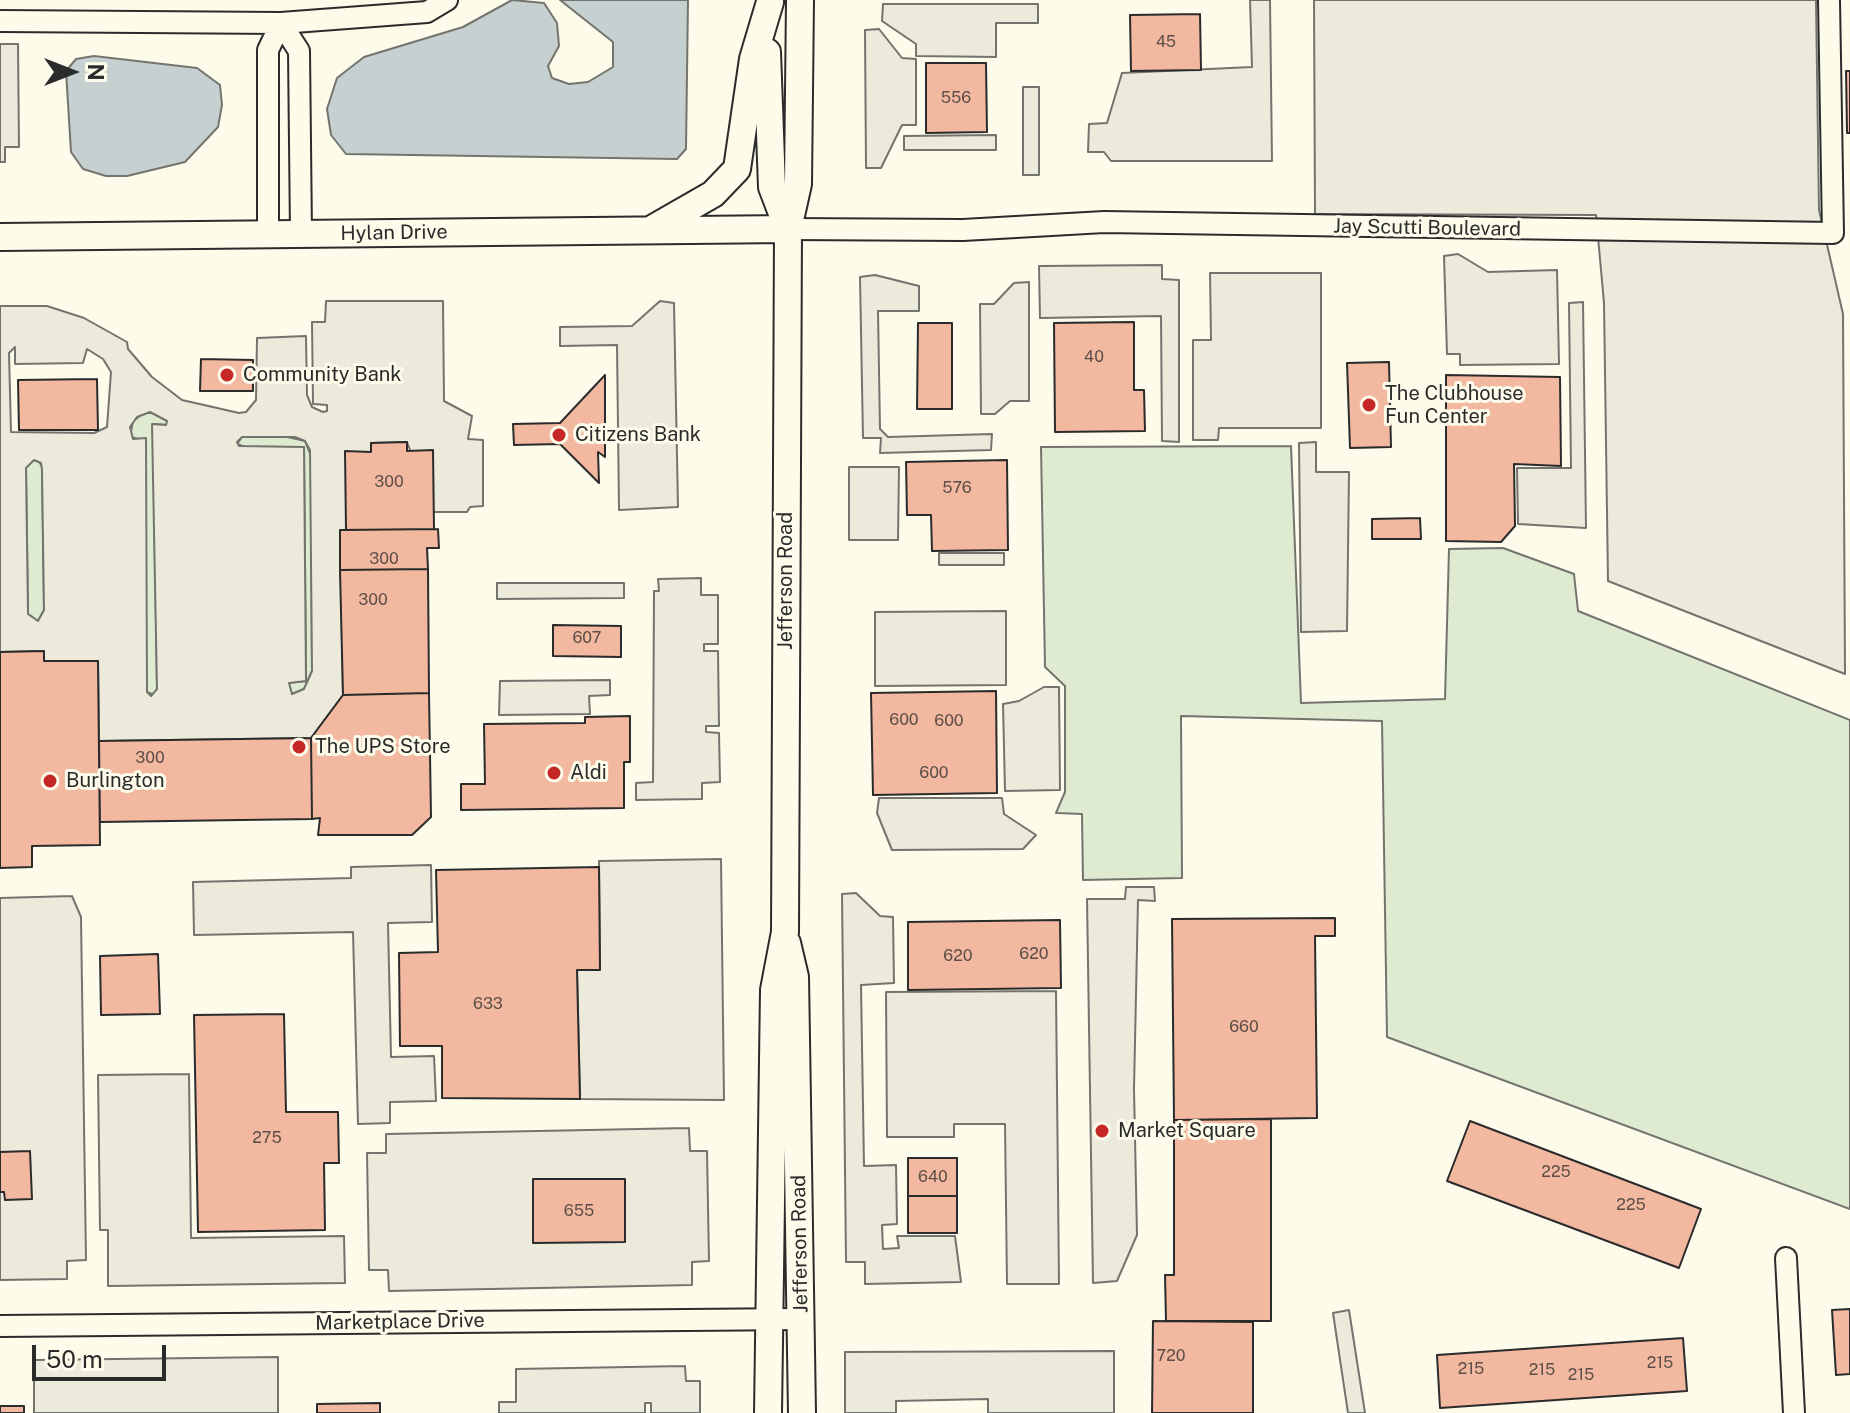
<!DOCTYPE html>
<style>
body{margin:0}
#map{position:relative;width:1850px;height:1413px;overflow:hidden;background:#fdfbea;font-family:"Public Sans",sans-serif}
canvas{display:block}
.north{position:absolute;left:32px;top:32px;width:80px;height:80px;-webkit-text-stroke:6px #fdfbea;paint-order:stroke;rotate:90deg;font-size:22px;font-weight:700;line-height:32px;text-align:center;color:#2b2b2b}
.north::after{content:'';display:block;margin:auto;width:28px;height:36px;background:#2b2b2b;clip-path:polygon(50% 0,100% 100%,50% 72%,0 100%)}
.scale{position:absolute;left:32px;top:1345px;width:134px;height:36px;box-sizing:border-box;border:4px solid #2b2b2b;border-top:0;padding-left:10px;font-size:24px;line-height:28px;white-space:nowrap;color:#2b2b2b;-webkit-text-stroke:6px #fdfbea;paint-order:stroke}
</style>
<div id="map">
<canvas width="1850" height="1413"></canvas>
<div class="north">N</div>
<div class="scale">50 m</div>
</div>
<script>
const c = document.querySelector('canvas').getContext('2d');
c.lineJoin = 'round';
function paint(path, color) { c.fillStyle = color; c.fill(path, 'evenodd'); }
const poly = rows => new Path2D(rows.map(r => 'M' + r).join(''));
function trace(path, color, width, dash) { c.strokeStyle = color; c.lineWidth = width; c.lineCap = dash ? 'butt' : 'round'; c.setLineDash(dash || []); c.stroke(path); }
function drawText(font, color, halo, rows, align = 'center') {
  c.font = font + ' "Public Sans",sans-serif'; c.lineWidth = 6; c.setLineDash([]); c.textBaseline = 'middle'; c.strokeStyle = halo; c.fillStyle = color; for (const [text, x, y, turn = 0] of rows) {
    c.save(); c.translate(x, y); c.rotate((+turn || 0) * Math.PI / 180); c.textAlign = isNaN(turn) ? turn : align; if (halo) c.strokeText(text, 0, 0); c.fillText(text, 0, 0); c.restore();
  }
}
const green = poly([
 [144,413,154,413,167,421,167,425,153,424,157,689,154,695,147,692,139,439,130,437,133,421,144,413],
 [283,436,305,441,311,456,312,671,304,689,292,694,288,683,306,681,304,447,248,448,237,444,242,437,283,436],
 [1291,446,1301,703,1445,699,1449,549,1503,548,1574,574,1578,611,1850,720,1850,1209,1387,1037,1382,721,1181,716,1182,878,1083,880,1082,814,1056,813,1065,792,1065,686,1045,667,1041,447,1291,446],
 [30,460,38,461,42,466,44,610,38,621,28,614,26,468,30,460]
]);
paint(green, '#deebd1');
trace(green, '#74746e', 2);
const parking = poly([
 [1250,0,1270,0,1272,161,1111,161,1104,152,1088,152,1089,124,1107,123,1122,73,1252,67,1250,0],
 [1314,0,1816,0,1819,210,1843,314,1845,674,1608,581,1604,303,1596,215,1315,214,1314,0],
 [883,4,1038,4,1038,23,996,23,996,57,916,56,916,44,882,21,883,4],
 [879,29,902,58,916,59,916,125,902,125,881,168,866,168,865,30,879,29],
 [0,44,18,44,19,147,5,147,5,162,0,162,0,44],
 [1023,87,1039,87,1039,175,1023,175,1023,87],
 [996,135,996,150,904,150,904,136,996,135],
 [1458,254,1488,272,1557,270,1559,364,1460,365,1460,354,1447,354,1444,256,1458,254],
 [1162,265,1162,279,1179,280,1179,442,1162,441,1161,316,1040,318,1039,266,1162,265],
 [1210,273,1321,273,1321,428,1219,428,1218,440,1193,440,1193,340,1211,340,1210,273],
 [875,275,919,286,919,311,878,311,880,429,888,437,992,434,991,450,880,453,881,438,863,438,860,277,875,275],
 [1029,282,1029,401,1010,401,995,414,981,414,980,304,994,304,1014,283,1029,282],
 [326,301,443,301,444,401,472,416,468,439,483,440,483,506,470,507,467,512,434,512,407,442,371,443,371,452,346,452,346,530,340,531,343,695,311,738,99,741,98,661,44,661,43,651,0,652,0,306,47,306,84,318,127,342,128,349,152,377,182,400,239,413,246,412,256,400,257,338,306,336,307,395,312,407,323,412,327,411,327,405,313,404,312,322,325,322,326,301],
 [15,347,15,364,83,363,87,349,103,359,111,372,107,427,94,433,11,432,9,353,15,347],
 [150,412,167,421,166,425,152,424,157,689,151,696,147,692,146,438,133,439,130,427,137,417,150,412],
 [242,437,295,437,305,441,310,450,312,671,304,689,292,694,289,683,306,681,304,447,239,446,237,442,242,437],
 [34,460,41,463,42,470,44,610,38,621,28,614,26,468,34,460],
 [660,301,674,303,678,507,619,510,617,345,560,346,560,327,632,326,660,301],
 [1583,302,1586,528,1518,524,1517,468,1571,468,1569,303,1583,302],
 [1316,442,1316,472,1349,472,1347,631,1301,632,1299,443,1316,442],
 [849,467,899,467,898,540,849,540,849,467],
 [939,553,1004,553,1004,565,939,565,939,553],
 [701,578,701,595,718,595,718,644,704,644,704,651,718,651,719,726,706,726,706,732,719,733,720,782,702,783,702,799,636,800,636,783,653,782,654,591,659,591,658,579,701,578],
 [497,583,624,583,624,598,497,599,497,583],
 [1006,611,1006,685,875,686,875,612,1006,611],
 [610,680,610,695,589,696,590,714,499,715,500,681,610,680],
 [1044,687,1059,687,1060,790,1005,791,1003,704,1019,701,1044,687],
 [879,798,1002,798,1004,814,1036,835,1023,849,892,850,877,813,879,798],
 [721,859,724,1100,580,1099,577,970,600,969,599,861,721,859],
 [431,865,432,922,388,923,391,1057,434,1056,436,1101,390,1102,390,1123,358,1124,353,932,194,935,193,882,351,878,351,867,431,865],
 [1126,887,1154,887,1155,901,1138,900,1134,1089,1137,1235,1117,1281,1093,1283,1087,899,1125,899,1126,887],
 [856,893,880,916,893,917,894,983,861,985,864,1166,896,1165,897,1224,882,1225,883,1249,899,1248,897,1236,955,1236,961,1282,865,1284,865,1262,846,1262,842,894,856,893],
 [72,896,81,917,86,1260,67,1261,67,1279,0,1280,0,898,72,896],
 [1056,991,1059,1284,1007,1284,1005,1124,954,1124,954,1137,887,1137,886,992,1056,991],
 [189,1074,191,1238,344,1236,345,1283,108,1286,108,1230,100,1230,98,1075,189,1074],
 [689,1128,690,1151,707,1151,709,1261,692,1262,692,1285,389,1291,388,1270,369,1270,367,1153,386,1153,386,1134,689,1128],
 [1349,1310,1365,1413,1348,1413,1333,1313,1349,1310],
 [1114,1351,1114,1413,988,1413,988,1399,896,1401,896,1413,845,1413,845,1352,1114,1351],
 [278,1357,278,1413,34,1413,34,1360,278,1357],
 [685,1366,686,1381,700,1381,700,1413,651,1413,651,1403,645,1403,645,1413,499,1413,499,1402,516,1402,516,1369,685,1366]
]);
paint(parking, '#eceadb');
trace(parking, '#74746e', 2);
const water = poly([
 [512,0,544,3,557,23,559,46,548,66,552,78,569,84,588,82,613,67,613,42,560,0,688,0,686,149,677,159,346,154,331,135,327,109,337,78,364,57,463,27,512,0],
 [94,56,197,68,220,85,222,105,218,127,185,162,127,176,106,176,83,169,71,152,66,71,76,59,94,56]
]);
paint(water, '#c7d0d0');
trace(water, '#74746e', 2);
const building = poly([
 [1200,14,1201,70,1131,71,1130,15,1200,14],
 [926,63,986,63,987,132,926,133,926,63],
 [1846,71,1850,71,1850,133,1847,133,1846,71],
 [1134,322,1134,390,1144,390,1145,431,1055,432,1054,323,1134,322],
 [918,323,952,323,952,409,917,409,918,323],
 [201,359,253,360,253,391,200,391,201,359],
 [1389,362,1391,447,1350,448,1347,363,1389,362],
 [605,375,605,457,598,452,599,483,560,444,514,445,513,424,560,423,605,375],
 [1446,375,1560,377,1561,466,1514,464,1515,526,1501,542,1446,541,1446,375],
 [97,379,98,430,19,430,18,380,97,379],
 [407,442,407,451,433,450,434,529,346,530,345,451,371,452,371,443,407,442],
 [1007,460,1008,550,932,551,931,515,907,515,906,462,1007,460],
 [1420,518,1421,539,1372,539,1372,519,1420,518],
 [438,529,439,548,427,548,428,569,340,570,340,530,438,529],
 [428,569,429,693,343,695,340,570,428,569],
 [553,625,621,626,621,657,553,656,553,625],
 [44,651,44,661,98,661,100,845,32,846,32,867,0,868,0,652,44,651],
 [996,691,997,793,873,795,871,693,996,691],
 [429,693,431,817,412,835,318,835,320,818,312,819,311,738,343,695,429,693],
 [630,716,630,762,624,762,624,808,461,810,461,784,485,784,484,724,585,723,585,717,630,716],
 [311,738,312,819,100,822,99,741,311,738],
 [599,867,600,970,577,970,580,1099,442,1098,442,1046,400,1046,399,953,438,952,436,870,599,867],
 [1335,918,1335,936,1315,936,1317,1118,1174,1120,1172,919,1335,918],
 [1060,920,1061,988,908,990,908,922,1060,920],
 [158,954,160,1014,101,1015,100,956,158,954],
 [284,1014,286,1112,338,1112,339,1163,324,1163,325,1230,198,1232,194,1015,284,1014],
 [1271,1119,1271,1321,1166,1321,1165,1275,1174,1275,1174,1120,1271,1119],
 [1470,1121,1701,1209,1679,1268,1447,1181,1470,1121],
 [30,1151,32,1199,5,1200,4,1192,0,1192,0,1152,30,1151],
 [908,1158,957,1158,957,1196,908,1196,908,1158],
 [533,1179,625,1179,625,1242,533,1243,533,1179],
 [908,1196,957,1196,957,1233,908,1233,908,1196],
 [1850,1309,1850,1374,1836,1375,1832,1310,1850,1309],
 [1153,1321,1253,1322,1253,1413,1152,1413,1153,1321],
 [1683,1338,1687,1391,1440,1408,1437,1355,1683,1338],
 [380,1403,380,1413,317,1413,317,1404,380,1403],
 [0,1406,24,1406,24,1413,0,1413,0,1406]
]);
paint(building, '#f2b8a0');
trace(building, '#2b2b2b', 2);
const minor = poly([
 [0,21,281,23,427,12,447,0],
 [281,23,299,51,301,234],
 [788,229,963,230,1104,222,1833,233,1829,0],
 [268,234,268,50,281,23],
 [1786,1258,1794,1413],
 [0,1326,801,1319]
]);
const major = poly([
 [767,52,772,187,788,229],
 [652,229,713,194,737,169,753,59,770,2],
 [0,237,788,229],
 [787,943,795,977,802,1413],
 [768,1413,774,990,785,932,788,229,798,184,800,0]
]);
trace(minor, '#2b2b2b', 24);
trace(major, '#2b2b2b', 30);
trace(minor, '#fdfbea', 20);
trace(major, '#fdfbea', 26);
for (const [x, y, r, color] of [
 [227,375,8,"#c62828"],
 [1369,405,8,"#c62828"],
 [559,435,8,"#c62828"],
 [299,747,8,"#c62828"],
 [554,773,8,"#c62828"],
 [50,781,8,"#c62828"],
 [1102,1131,8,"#c62828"]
]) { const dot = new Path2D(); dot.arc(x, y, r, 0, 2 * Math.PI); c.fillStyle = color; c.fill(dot); trace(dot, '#fdfbea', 3); }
drawText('16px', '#5d4e48', null, [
 ["45",1166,42],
 ["556",956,98],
 ["40",1094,357],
 ["300",389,482],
 ["576",957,488],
 ["300",384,559],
 ["300",373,600],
 ["607",587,638],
 ["600",904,720],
 ["600",949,721],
 ["300",150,758],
 ["600",934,773],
 ["620",1034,954],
 ["620",958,956],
 ["633",488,1004],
 ["660",1244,1027],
 ["275",267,1138],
 ["225",1556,1172],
 ["640",933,1177],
 ["225",1631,1205],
 ["655",579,1211],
 ["720",1171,1356],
 ["215",1660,1363],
 ["215",1471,1369],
 ["215",1542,1370],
 ["215",1581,1375]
]);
drawText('20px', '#2b2b2b', '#fdfbea', [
 ["Jay Scutti Boulevard",1427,228,1],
 ["Hylan Drive",394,233,-1],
 ["Jefferson Road",786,581,-90],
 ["Jefferson Road",800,1244,-91],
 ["Marketplace Drive",400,1322,-1]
]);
drawText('20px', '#2b2b2b', '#fdfbea', [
 ["Community Bank",243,375],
 ["The Clubhouse",1385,394],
 ["Fun Center",1385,417],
 ["Citizens Bank",575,435],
 ["The UPS Store",315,747],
 ["Aldi",570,773],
 ["Burlington",66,781],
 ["Market Square",1118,1131]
], 'left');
</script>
